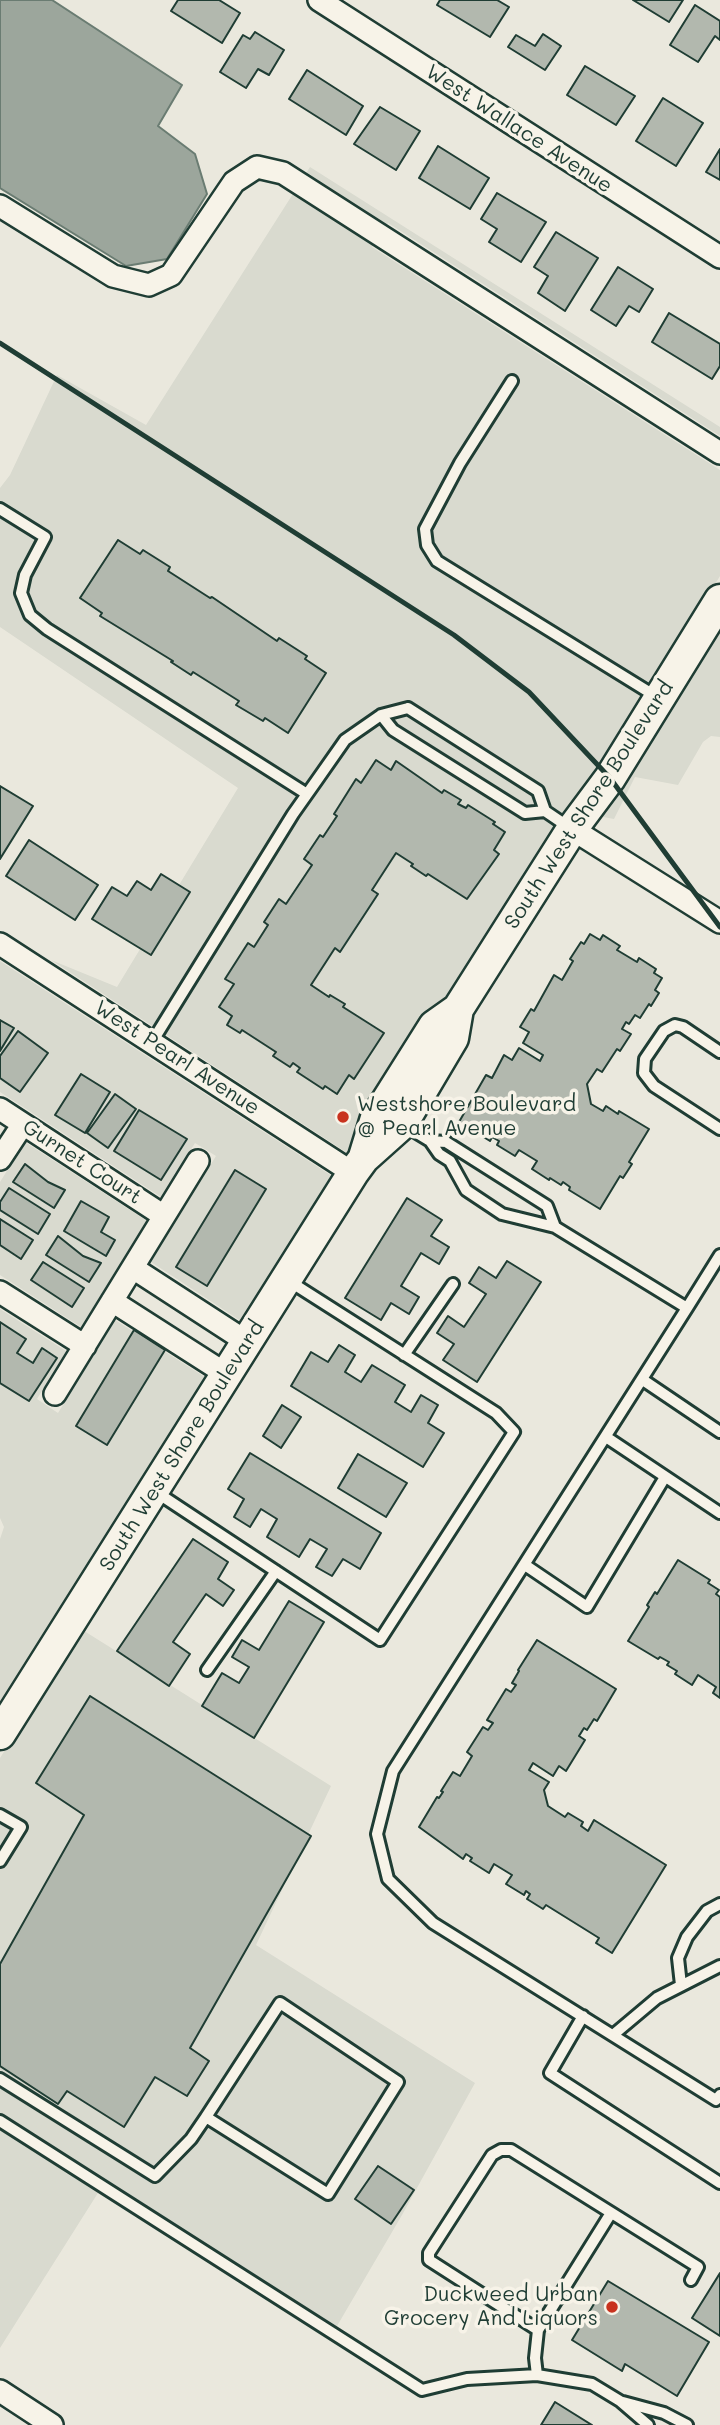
<!DOCTYPE html>
<style>
body{margin:0}
canvas{display:block;background:#eae8dd}
</style>
<canvas width="720" height="2425"></canvas>
<script>
const c = document.querySelector('canvas').getContext('2d');
c.lineJoin = 'round';
function paint(path, color) { c.fillStyle = color; c.fill(path, 'evenodd'); }
const poly = rows => new Path2D(rows.map(r => 'M' + r).join(''));
function trace(path, color, width, dash) { c.strokeStyle = color; c.lineWidth = width; c.lineCap = dash ? 'butt' : 'round'; c.setLineDash(dash || []); c.stroke(path); }
function drawText(font, color, halo, rows, align = 'center') {
  c.font = font + ' Mali,sans-serif'; c.lineWidth = 7; c.setLineDash([]); c.textBaseline = 'middle'; c.strokeStyle = halo; c.fillStyle = color; for (const [text, x, y, turn = 0] of rows) {
    c.save(); c.translate(x, y); c.rotate((+turn || 0) * Math.PI / 180); c.textAlign = isNaN(turn) ? turn : align; if (halo) c.strokeText(text, 0, 0); c.fillText(text, 0, 0); c.restore();
  }
}
paint(poly([
 [310,167,720,427,720,436,388,223,372,247,720,470,720,576,627,728,452,995,447,995,446,1002,349,1154,51,960,117,987,238,788,0,627,0,488,10,475,57,375,146,425],
 [720,624,720,737,711,736,703,742,678,785,635,777,614,819,598,816],
 [0,961,335,1178,244,1323,151,1262,216,1156,195,1143,161,1197,0,1092],
 [25,1142,147,1221,81,1327,0,1275,0,1182],
 [0,1309,66,1351,37,1399,58,1413,115,1320,208,1379,0,1710,0,1539,4,1527,0,1518],
 [81,1629,331,1786,256,1945,475,2083,402,2215,337,2326,103,2185,0,2348,0,1758]
]), '#d9dacf');
const water = poly([
 [0,0,52,0,182,85,158,126,195,154,207,194,167,259,126,266,0,188,0,0]
]);
paint(water, '#9ca69c');
trace(water, '#6a7c72', 2);
const building = poly([
 [178,0,219,0,240,13,222,43,171,11,178,0],
 [440,0,497,0,509,7,490,37,437,5,440,0],
 [633,0,683,0,669,22,633,0],
 [695,5,720,21,720,40,715,36,698,62,670,45,695,5],
 [255,32,284,50,269,75,258,69,246,88,220,72,243,35,250,39,255,32],
 [543,34,561,46,545,70,508,47,516,35,535,46,543,34],
 [585,66,635,96,616,125,567,95,585,66],
 [307,70,363,106,346,135,289,99,307,70],
 [663,98,703,123,676,166,636,141,663,98],
 [380,107,420,131,396,170,354,144,380,107],
 [438,146,489,178,470,209,419,178,438,146],
 [720,149,720,180,706,172,720,149],
 [497,193,546,222,521,262,489,242,497,229,481,219,497,193],
 [556,232,598,258,565,311,538,293,548,276,534,267,556,232],
 [618,267,653,289,639,312,629,306,616,326,591,310,618,267],
 [669,313,720,344,720,366,712,379,652,342,669,313],
 [118,540,140,554,143,550,170,567,168,571,210,598,212,597,277,641,279,638,307,656,305,659,326,673,288,733,265,718,263,721,236,705,239,701,193,672,191,675,171,662,173,661,100,616,102,613,80,598,118,540],
 [376,760,391,770,396,761,442,793,444,790,461,800,458,804,466,808,468,805,495,822,493,824,505,832,494,850,499,854,467,899,428,874,426,876,411,866,413,864,396,853,372,890,378,894,340,952,335,948,311,985,329,997,330,995,345,1004,343,1007,384,1033,354,1079,349,1075,337,1094,325,1086,323,1089,297,1072,300,1068,293,1063,290,1067,273,1056,276,1052,242,1030,240,1033,227,1025,232,1016,219,1007,234,984,225,979,248,943,254,947,268,925,264,922,279,899,286,904,312,865,304,859,320,835,323,837,337,816,334,814,356,779,361,783,376,760],
 [0,786,33,806,0,859,0,786],
 [29,840,98,885,75,920,6,876,29,840],
 [161,874,190,892,151,955,92,919,112,887,127,896,137,881,151,890,161,874],
 [590,934,600,940,603,935,620,946,617,950,637,962,639,958,656,969,654,973,662,978,655,990,659,993,651,1006,649,1004,640,1018,635,1015,629,1024,626,1022,622,1029,631,1034,620,1051,617,1049,602,1072,597,1069,587,1084,591,1104,603,1111,606,1106,618,1114,619,1111,649,1129,629,1162,632,1164,623,1178,620,1176,600,1209,569,1190,570,1187,563,1182,561,1185,550,1178,549,1180,532,1169,537,1161,519,1150,515,1156,497,1145,499,1141,492,1137,490,1141,459,1122,486,1075,492,1078,504,1055,512,1060,519,1048,540,1061,543,1055,523,1043,529,1032,520,1027,531,1009,534,1011,554,975,562,980,573,961,570,959,581,942,584,944,590,934],
 [0,1020,14,1028,0,1051,0,1020],
 [18,1031,48,1053,20,1092,0,1078,0,1056,18,1031],
 [81,1074,110,1092,85,1133,55,1115,81,1074],
 [115,1094,136,1109,108,1148,87,1133,115,1094],
 [139,1110,187,1139,161,1180,114,1151,139,1110],
 [25,1164,48,1182,65,1190,54,1208,13,1182,25,1164],
 [235,1170,266,1189,207,1286,176,1267,235,1170],
 [9,1188,50,1214,38,1234,0,1210,0,1202,9,1188],
 [407,1198,442,1220,431,1236,449,1247,439,1264,421,1253,401,1286,419,1297,409,1314,391,1303,381,1320,345,1298,407,1198],
 [81,1201,109,1217,101,1232,115,1240,106,1256,64,1231,81,1201],
 [0,1219,33,1240,21,1259,0,1245,0,1219],
 [58,1236,83,1256,101,1263,89,1282,46,1255,58,1236],
 [507,1261,541,1282,477,1382,443,1360,454,1344,437,1333,448,1316,464,1327,486,1294,469,1283,479,1267,496,1278,507,1261],
 [43,1262,84,1288,72,1307,31,1280,43,1262],
 [0,1322,26,1339,17,1353,33,1363,42,1348,57,1358,29,1401,0,1383,0,1322],
 [134,1330,165,1350,107,1445,76,1426,134,1330],
 [339,1345,355,1355,345,1372,361,1382,372,1365,405,1385,395,1402,411,1412,421,1395,438,1405,428,1423,444,1433,423,1467,291,1386,311,1352,328,1362,339,1345],
 [282,1405,301,1417,281,1448,263,1436,282,1405],
 [250,1453,381,1533,360,1569,343,1559,332,1576,316,1567,327,1549,310,1539,299,1557,267,1537,277,1519,261,1509,250,1527,234,1517,244,1499,228,1489,250,1453],
 [358,1454,407,1483,386,1517,338,1488,358,1454],
 [193,1539,228,1562,218,1579,234,1590,223,1606,206,1594,173,1642,190,1654,169,1686,117,1651,193,1539],
 [678,1560,710,1580,708,1583,719,1590,716,1594,720,1597,720,1698,713,1693,716,1687,698,1675,692,1685,675,1674,677,1671,667,1665,669,1662,660,1657,658,1659,628,1641,649,1607,647,1605,655,1592,657,1594,678,1560],
 [289,1601,324,1622,254,1738,202,1706,222,1673,239,1683,249,1667,232,1657,242,1640,259,1650,289,1601],
 [537,1640,616,1689,597,1721,594,1719,587,1730,584,1728,579,1736,585,1740,566,1771,559,1766,553,1776,533,1763,529,1770,549,1782,544,1790,548,1806,565,1817,568,1813,583,1822,581,1826,588,1831,594,1820,666,1865,612,1953,596,1943,599,1938,546,1905,543,1909,527,1899,530,1894,526,1891,524,1895,506,1884,512,1875,494,1864,489,1873,470,1861,472,1858,466,1854,463,1859,419,1827,437,1797,439,1798,443,1792,441,1791,453,1772,460,1776,472,1756,467,1752,483,1727,488,1730,493,1723,487,1720,506,1689,511,1692,516,1685,512,1683,519,1671,518,1670,537,1640],
 [90,1696,311,1836,190,2048,209,2061,187,2096,155,2077,124,2127,67,2091,58,2104,0,2066,0,1964,84,1815,36,1783,90,1696],
 [378,2166,414,2190,391,2224,355,2199,378,2166],
 [720,2273,720,2336,692,2318,720,2273],
 [608,2281,709,2342,677,2396,625,2364,622,2371,572,2340,608,2281],
 [555,2402,592,2425,541,2425,555,2402]
]);
paint(building, '#b2b8ae');
trace(building, '#1f3d34', 2);
const lane = poly([
 [512,381,460,463,425,529,427,545,437,561,657,697],
 [0,509,45,537,25,575,21,593,30,615,47,629,307,794],
 [408,708,538,791,545,811,525,813,393,730,381,715,408,708],
 [545,811,570,828],
 [152,1042,293,814,317,780,345,740,381,715],
 [720,1052,683,1027,675,1025,664,1031,645,1059,644,1073,654,1086,720,1129],
 [402,1124,430,1141,439,1154,450,1161,466,1190,502,1214,555,1227,547,1206,446,1142,430,1141],
 [555,1227,687,1308,393,1771,377,1834,388,1879,433,1923,716,2100,720,2095],
 [687,1308,720,1255],
 [404,1355,453,1284],
 [643,1380,720,1432],
 [606,1437,720,1513],
 [156,1492,380,1640,514,1432,496,1413,289,1281],
 [525,1565,587,1607,665,1477],
 [207,1670,276,1571],
 [0,1815,21,1827,0,1861],
 [681,1985,678,1958,687,1937,707,1911,720,1904],
 [583,2016,550,2073,720,2183],
 [613,2035,657,1998,720,1966],
 [0,2079,155,2176,191,2139,206,2117,280,2003,398,2082,328,2194,206,2117],
 [0,2121,422,2390,467,2379,537,2375,592,2384,620,2401,648,2425],
 [538,2330,429,2260,429,2253,492,2155,501,2150,511,2150,698,2267,691,2280],
 [537,2375,535,2358,538,2330,611,2213],
 [623,2402,664,2413,687,2425]
]);
const street = poly([
 [319,0,720,257],
 [0,206,113,276,149,285,171,275,234,182,257,167,283,173,720,453],
 [572,829,720,922],
 [0,944,353,1173],
 [0,1109,164,1216],
 [0,1159,23,1124],
 [133,1268,247,1342],
 [0,1292,85,1346],
 [112,1301,226,1374],
 [55,1394,198,1161],
 [0,2391,52,2425]
]);
const secondary = poly([
 [364,1157,376,1118,434,1026,458,1009,572,829,610,778,720,600],
 [0,1734,353,1173,364,1158,402,1124,453,1038,458,1009]
]);
trace(lane, '#1f3d34', 16);
trace(street, '#1f3d34', 26);
trace(secondary, '#1f3d34', 35);
trace(lane, '#f7f3e8', 10);
trace(street, '#f7f3e8', 21);
trace(secondary, '#f7f3e8', 30);
trace(poly([
 [0,343,454,635,529,692,610,778,720,927]
]), '#1f3d34', 5);
for (const [x, y, r, color] of [
 [343,1117,7,"#c8321e"],
 [612,2307,7,"#c8321e"]
]) { const dot = new Path2D(); dot.arc(x, y, r, 0, 2 * Math.PI); c.fillStyle = color; c.fill(dot); trace(dot, '#f7f3e8', 2.5); }
drawText('21px', '#1f3d34', '#f7f3e8', [
 ["West Wallace Avenue",519,129,33],
 ["South West Shore Boulevard",589,805,-57],
 ["West Pearl Avenue",177,1058,33],
 ["Gurnet Court",82,1162,33],
 ["South West Shore Boulevard",182,1446,-58]
]);
drawText('21px', '#1f3d34', '#f7f3e8', [
 ["Westshore Boulevard",357,1105],
 ["@ Pearl Avenue",357,1129],
 ["Duckweed Urban",598,2295,"right"],
 ["Grocery And Liquors",598,2319,"right"]
], 'left');
</script>
